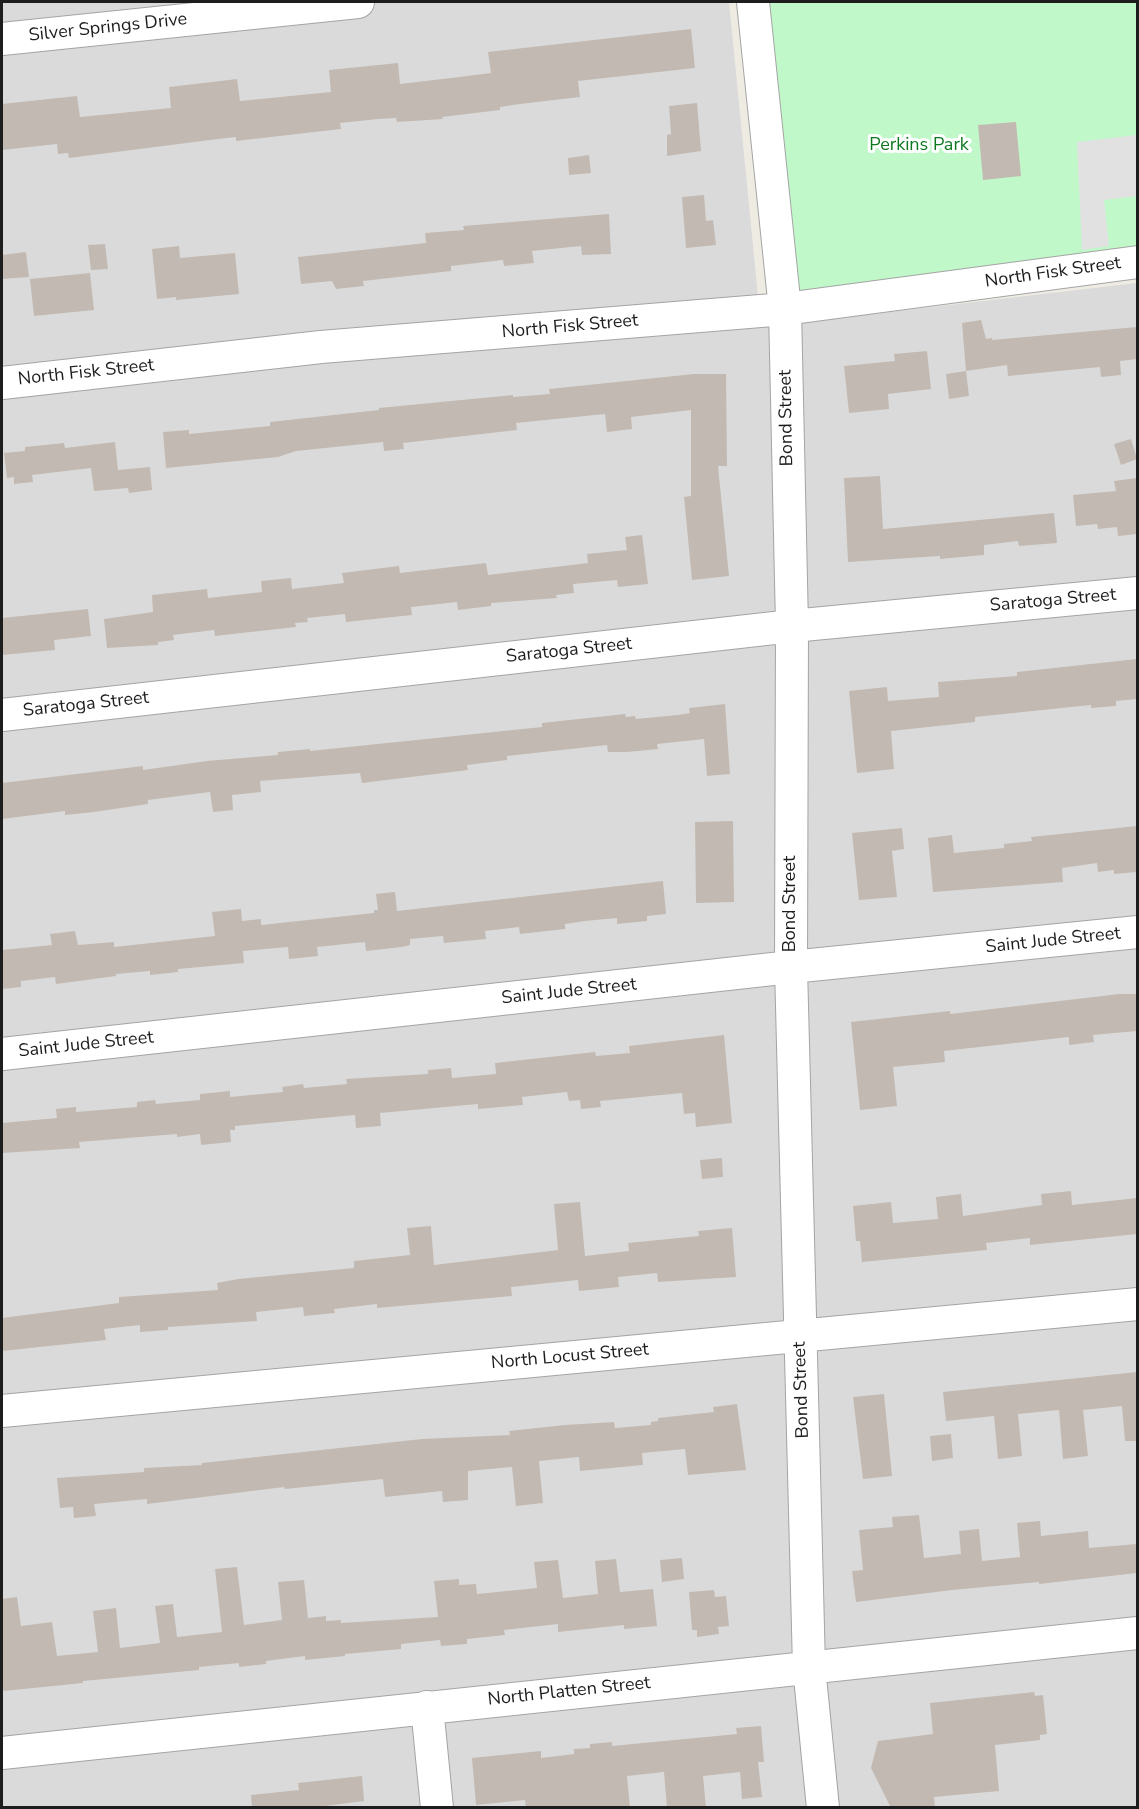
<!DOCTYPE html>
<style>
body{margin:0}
#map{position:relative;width:1139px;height:1809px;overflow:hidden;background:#eeebe3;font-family:"Nunito Sans",sans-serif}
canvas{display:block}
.frame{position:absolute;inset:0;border:3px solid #1d1d1d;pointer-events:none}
</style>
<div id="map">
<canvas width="1139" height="1809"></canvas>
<div class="frame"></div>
</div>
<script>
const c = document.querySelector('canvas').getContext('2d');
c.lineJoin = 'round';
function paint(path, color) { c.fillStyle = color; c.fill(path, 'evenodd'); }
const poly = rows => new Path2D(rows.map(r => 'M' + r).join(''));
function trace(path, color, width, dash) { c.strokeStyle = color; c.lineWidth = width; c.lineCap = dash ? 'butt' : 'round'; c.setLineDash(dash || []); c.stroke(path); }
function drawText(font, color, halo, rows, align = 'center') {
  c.font = font + ' "Nunito Sans",sans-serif'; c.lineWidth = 6; c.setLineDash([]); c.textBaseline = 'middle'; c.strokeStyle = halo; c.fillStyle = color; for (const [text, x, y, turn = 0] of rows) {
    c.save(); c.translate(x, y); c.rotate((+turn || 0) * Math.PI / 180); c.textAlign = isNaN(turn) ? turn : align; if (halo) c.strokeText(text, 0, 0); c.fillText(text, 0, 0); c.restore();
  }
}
paint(poly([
 [2,2,729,2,761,327,1137,283,1137,1807,2,1808]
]), '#dbdada');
paint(poly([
 [754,2,1137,2,1137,263,785,309]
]), '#c0f8c9');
paint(poly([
 [1137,135,1137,196,1104,200,1109,246,1082,250,1077,142]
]), '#e1e1e1');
paint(poly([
 [691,29,695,68,578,81,580,97,520,104,500,107,500,110,442,117,443,119,397,122,396,118,378,119,340,123,341,129,236,141,236,137,218,139,69,158,68,153,58,154,57,144,2,150,2,104,77,96,80,117,171,108,169,87,212,82,237,79,240,101,331,92,329,70,398,63,400,84,451,78,491,73,488,52],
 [697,103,701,151,667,156,667,135,671,134,669,106],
 [1016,122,1021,176,983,180,978,125],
 [589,155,591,173,569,175,568,158],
 [704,195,706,221,713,220,716,245,686,248,682,197],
 [609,214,611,254,582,255,581,246,532,251,534,263,504,266,503,260,451,266,451,271,363,281,364,286,336,289,332,281,301,284,298,257,426,243,425,233,464,230,463,226],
 [105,244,108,269,91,270,88,245],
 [179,246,180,258,235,253,239,294,176,300,176,297,157,299,152,249],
 [26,252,29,277,2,279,2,255],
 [90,273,94,310,34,316,30,279],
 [981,320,986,339,992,338,992,340,1137,327,1137,359,1120,361,1121,375,1101,377,1100,367,1008,376,1007,365,966,371,962,323],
 [927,351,931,389,888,394,889,409,849,413,844,366,895,361,894,354],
 [966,371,969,396,949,399,946,374],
 [694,374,726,374,727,466,718,466,729,576,692,580,684,497,691,496,691,410,631,417,632,429,607,432,605,414,516,423,517,430,403,443,404,449,384,451,383,442,296,451,278,457,166,468,163,432,189,430,189,434,270,426,270,422,379,410,379,408,513,395,513,397,550,394,549,389],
 [1131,439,1137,459,1121,465,1114,444],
 [115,442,118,470,150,467,152,490,129,493,128,488,94,491,91,468,32,475,33,482,14,484,14,477,7,478,4,453,25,451,25,447,64,443,65,448],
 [880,476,883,529,1054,513,1057,543,1019,546,1018,541,984,545,984,555,940,559,940,556,848,562,844,478],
 [1137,478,1137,534,1118,536,1117,527,1098,529,1097,524,1076,526,1073,495,1116,491,1114,481],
 [642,535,648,584,618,587,617,580,573,584,574,593,556,595,557,598,491,603,491,606,458,610,457,602,411,607,412,615,346,622,345,614,307,618,308,622,295,623,296,627,215,636,214,630,173,635,174,640,158,642,158,645,107,648,104,619,153,612,152,595,207,589,208,598,262,592,261,581,291,578,292,589,344,583,342,573,399,566,400,573,486,563,488,575,588,563,587,554,627,550,625,537],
 [88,609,91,636,54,640,55,650,2,655,2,618],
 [1137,659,1137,699,1116,701,1116,706,1091,708,1091,705,975,717,975,722,891,731,894,769,857,773,849,691,887,687,888,701,939,697,938,682,1017,676,1017,672],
 [725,704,730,774,707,776,704,739,657,744,658,749,627,752,608,752,607,745,507,756,507,760,467,765,468,770,362,783,360,773,260,781,261,792,232,795,233,810,213,812,210,792,148,800,148,804,94,812,65,815,65,811,2,819,2,783,143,766,143,770,207,761,278,755,278,752,310,749,310,751,542,727,542,723,625,714,626,717,635,716,636,719,678,715,690,713,689,708],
 [733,821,734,902,696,903,695,822],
 [1137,826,1137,872,1114,874,1114,870,1098,872,1097,863,1062,868,1063,882,933,892,928,838,952,835,954,853,1004,848,1004,844,1032,841,1031,837],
 [902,828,904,849,892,851,897,897,859,900,852,833],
 [663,881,666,914,647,916,647,921,617,924,617,918,585,921,565,924,565,929,520,934,519,927,485,931,486,939,444,943,443,936,410,939,410,945,402,947,366,951,365,942,317,947,318,956,289,959,288,947,243,951,244,963,178,969,178,972,150,975,150,971,116,974,116,976,56,984,55,977,21,981,21,987,2,989,2,950,52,945,50,934,75,931,78,945,114,942,114,947,215,936,212,912,241,909,242,921,261,919,261,925,374,913,374,910,378,910,376,894,395,892,397,911],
 [1119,994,1137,994,1137,1031,1093,1035,1094,1042,1069,1045,1069,1037,944,1051,945,1062,893,1067,897,1106,860,1110,851,1022,950,1011,950,1014],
 [724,1035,732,1123,696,1127,695,1113,684,1114,682,1093,600,1101,601,1107,581,1109,580,1100,569,1101,567,1092,522,1097,523,1105,478,1109,478,1104,380,1113,381,1126,356,1128,355,1115,235,1126,235,1130,230,1130,231,1142,201,1145,200,1134,177,1137,177,1134,79,1142,80,1148,2,1153,2,1123,57,1118,56,1109,76,1107,76,1112,137,1107,137,1102,155,1100,156,1104,200,1100,200,1094,230,1091,230,1097,283,1092,282,1087,303,1084,304,1088,347,1084,346,1079,428,1074,428,1070,451,1068,452,1078,496,1074,495,1063,595,1052,596,1056,630,1053,629,1046],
 [722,1158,723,1177,702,1179,700,1160],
 [1071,1191,1072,1205,1137,1198,1137,1234,1030,1245,1030,1238,986,1243,987,1250,862,1262,860,1241,856,1241,853,1206,891,1202,893,1223,938,1219,936,1197,961,1194,963,1216,1042,1205,1041,1194],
 [580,1202,585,1256,629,1251,628,1243,699,1236,698,1231,732,1228,736,1277,658,1282,657,1273,618,1277,619,1287,579,1291,578,1280,511,1287,512,1296,489,1298,377,1308,377,1304,334,1309,335,1313,304,1316,303,1307,256,1312,257,1321,168,1327,168,1330,140,1332,140,1325,104,1329,106,1340,2,1351,2,1318,119,1303,119,1297,218,1290,217,1283,238,1279,354,1268,354,1261,410,1255,407,1228,431,1226,434,1265,558,1250,554,1204],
 [1137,1372,1137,1441,1125,1441,1122,1406,1083,1410,1088,1456,1063,1459,1059,1410,1018,1414,1022,1456,998,1459,994,1416,946,1421,943,1392],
 [884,1394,892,1476,863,1479,853,1397],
 [737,1404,746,1470,688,1475,685,1449,642,1453,643,1465,580,1471,579,1457,539,1461,543,1503,516,1506,512,1467,468,1471,468,1500,443,1502,442,1491,385,1497,383,1479,285,1489,284,1487,147,1504,147,1499,94,1504,96,1516,74,1518,73,1507,60,1508,57,1478,144,1472,144,1468,202,1465,202,1463,422,1439,510,1435,509,1431,565,1425,614,1422,615,1428,651,1425,651,1422,658,1421,658,1418,714,1412,713,1407],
 [951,1434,953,1458,932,1461,930,1436],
 [919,1515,924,1558,961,1554,959,1531,979,1529,982,1561,1020,1557,1017,1523,1040,1521,1041,1536,1088,1531,1089,1548,1137,1544,1137,1573,1039,1584,1039,1582,952,1590,856,1602,852,1571,863,1570,859,1530,893,1527,892,1517],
 [682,1558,684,1579,662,1582,660,1560],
 [616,1559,620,1592,653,1589,657,1626,624,1629,624,1625,558,1632,558,1624,504,1630,505,1635,467,1639,467,1644,441,1646,440,1640,401,1644,401,1649,345,1654,345,1656,305,1660,305,1656,266,1661,266,1664,239,1667,239,1663,199,1667,199,1670,83,1681,83,1683,4,1691,2,1687,2,1599,17,1597,21,1626,52,1622,57,1656,98,1652,93,1611,116,1608,120,1648,160,1643,155,1606,173,1604,177,1637,222,1632,215,1569,237,1567,244,1625,282,1620,278,1582,304,1580,308,1618,326,1616,326,1621,341,1620,341,1623,438,1617,434,1581,459,1579,459,1585,476,1584,477,1594,537,1588,534,1562,558,1560,563,1598,598,1594,595,1561],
 [714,1590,715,1597,726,1596,729,1626,718,1627,719,1634,697,1637,697,1630,692,1630,689,1592],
 [1034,1692,1035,1696,1043,1695,1047,1734,1040,1735,1040,1740,995,1745,999,1791,934,1797,935,1808,891,1808,871,1768,878,1741,933,1734,930,1703],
 [761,1726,764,1762,758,1762,762,1797,742,1799,740,1772,703,1776,706,1808,667,1808,664,1772,627,1776,630,1808,526,1808,525,1800,476,1805,472,1758,541,1751,541,1758,574,1754,574,1749,590,1748,590,1744,612,1742,612,1746,737,1734,736,1728],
 [362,1776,364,1801,310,1808,252,1808,251,1795,299,1790,298,1783]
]), '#c2bab2');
const minor = poly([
 [753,2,785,309,792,626,791,967,809,1667,823,1808],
 [2,39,358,2],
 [2,383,321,347,785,309,1138,262],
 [2,715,792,626,1138,593],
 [2,1054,791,967,1138,932],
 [2,1411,1138,1304],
 [427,1707,437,1808],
 [2,1753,1138,1633]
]);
trace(minor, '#a4a4a4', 34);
trace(minor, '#fff', 32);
drawText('18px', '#1d1d1d', '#fff', [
 ["Silver Springs Drive",108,28,-6],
 ["North Fisk Street",1053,273,-8],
 ["North Fisk Street",570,327,-5],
 ["North Fisk Street",86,373,-6],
 ["Bond Street",787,418,-91],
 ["Saratoga Street",1053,601,-5],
 ["Saratoga Street",569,651,-6],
 ["Saratoga Street",86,705,-6],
 ["Bond Street",791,904,-90],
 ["Saint Jude Street",1053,941,-6],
 ["Saint Jude Street",569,992,-6],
 ["Saint Jude Street",86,1045,-6],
 ["North Locust Street",570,1357,-5],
 ["Bond Street",802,1390,-92],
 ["North Platten Street",569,1692,-6]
]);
drawText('18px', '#0e781f', '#fff', [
 ["Perkins Park",919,146]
]);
</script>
